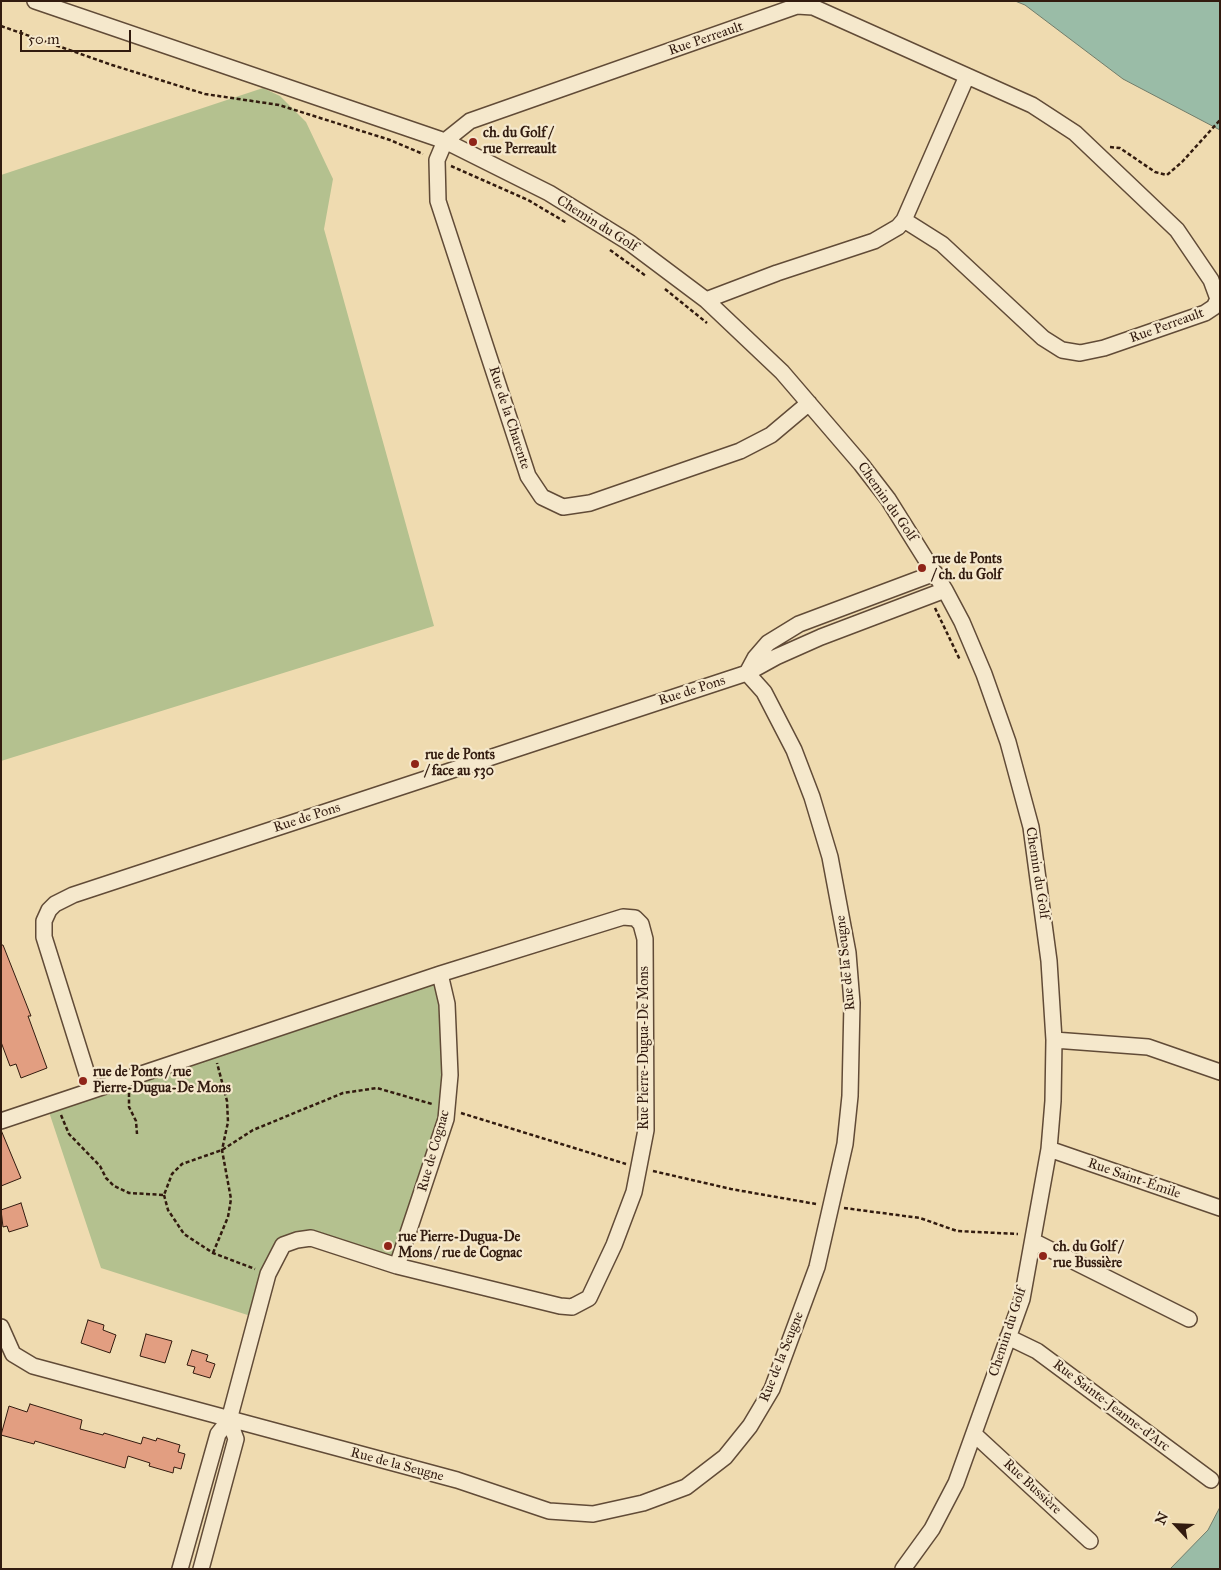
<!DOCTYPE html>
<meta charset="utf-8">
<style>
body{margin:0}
#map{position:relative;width:1221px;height:1570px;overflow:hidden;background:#efdbb0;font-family:"IM FELL Great Primer",serif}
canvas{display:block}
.frame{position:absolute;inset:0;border:2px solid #321b0f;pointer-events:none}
.north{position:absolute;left:1151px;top:1500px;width:50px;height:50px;-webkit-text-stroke:4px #f5e8cc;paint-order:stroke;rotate:295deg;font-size:14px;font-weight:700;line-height:20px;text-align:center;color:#321b0f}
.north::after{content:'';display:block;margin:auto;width:18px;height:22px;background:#321b0f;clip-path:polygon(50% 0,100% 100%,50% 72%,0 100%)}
.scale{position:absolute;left:20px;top:30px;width:111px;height:22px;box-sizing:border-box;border:2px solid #321b0f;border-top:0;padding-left:6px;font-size:15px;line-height:18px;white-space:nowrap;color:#321b0f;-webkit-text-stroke:4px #f5e8cc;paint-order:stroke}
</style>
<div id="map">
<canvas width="1221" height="1570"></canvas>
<div class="frame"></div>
<div class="north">N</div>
<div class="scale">50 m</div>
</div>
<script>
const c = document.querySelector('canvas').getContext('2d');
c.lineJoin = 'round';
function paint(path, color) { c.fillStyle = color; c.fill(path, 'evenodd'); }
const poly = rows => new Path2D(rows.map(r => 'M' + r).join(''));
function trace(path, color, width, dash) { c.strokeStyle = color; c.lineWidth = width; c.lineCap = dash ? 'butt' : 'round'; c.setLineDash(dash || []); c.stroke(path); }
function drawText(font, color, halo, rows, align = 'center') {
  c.font = font + ' "IM FELL Great Primer",serif'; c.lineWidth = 4.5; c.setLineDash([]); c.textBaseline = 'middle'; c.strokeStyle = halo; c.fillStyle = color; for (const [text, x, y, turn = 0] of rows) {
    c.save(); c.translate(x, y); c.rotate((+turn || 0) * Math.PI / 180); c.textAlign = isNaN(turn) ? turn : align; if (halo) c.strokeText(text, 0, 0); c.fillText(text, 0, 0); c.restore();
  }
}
paint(poly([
 [263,88,280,96,306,122,333,179,324,229,434,626,1,761,1,175],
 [440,974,448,1109,397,1266,311,1238,283,1245,257,1318,101,1268,47,1106]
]), '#b4c18f');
const water = poly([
 [1015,1,1220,1,1220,130,1123,79,1025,5,1015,1],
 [1220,1507,1220,1569,1170,1569,1208,1530,1220,1507]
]);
paint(water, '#9abca7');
trace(water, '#707c6a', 1);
const building = poly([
 [1,945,3,945,31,1016,28,1016,47,1068,21,1078,16,1064,10,1066,1,1042,1,945],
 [1,1130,21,1178,1,1186,1,1130],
 [21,1203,28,1226,9,1232,7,1226,3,1227,1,1210,21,1203],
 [88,1320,104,1325,103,1330,116,1335,110,1353,81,1343,88,1320],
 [146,1334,172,1341,165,1363,140,1356,146,1334],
 [192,1350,208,1355,206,1361,215,1364,210,1378,193,1373,195,1367,187,1365,192,1350],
 [30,1404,82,1420,80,1429,103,1435,104,1433,141,1444,143,1437,156,1441,157,1438,180,1445,178,1452,185,1454,181,1469,174,1467,173,1473,149,1466,150,1463,128,1456,125,1468,35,1441,34,1444,1,1435,9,1406,27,1412,30,1404]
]);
paint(building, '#e29e81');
trace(building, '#321b0f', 1);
const minor = poly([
 [35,1,445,141,549,193,630,243,706,300,782,372,861,464,888,499,945,590,962,622,984,674,1008,742,1031,827,1049,961,1054,1040,1053,1101,1049,1149,1022,1299,956,1483,932,1529,903,1569],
 [706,300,777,273,874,241,898,227,904,220,967,76],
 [809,403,771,435,740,451,590,503,563,507,542,497,528,476,438,201,437,160,445,141,470,121,797,6,813,7,1032,105,1075,133,1177,230,1211,280,1218,299,1214,307,1205,313,1104,348,1080,353,1062,350,1043,338,942,244,904,220],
 [748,671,755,658,768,643,799,624,935,573],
 [1054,1040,1148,1047,1220,1072],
 [92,1090,44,937,44,921,49,910,55,904,73,895,747,673,776,657,821,637,945,590],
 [1,1121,440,974,623,917,635,918,641,924,645,939,646,1130,634,1192,614,1245,589,1298,572,1307,560,1306,397,1266,311,1238,297,1240,283,1245,268,1274,229,1420,218,1434,180,1569],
 [1049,1149,1220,1208],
 [1033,1241,1189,1319],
 [397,1266,446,1119,450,1075,447,1004,440,974],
 [1,1327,13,1354,33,1366,457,1480,549,1511,593,1514,643,1503,686,1487,725,1457,750,1426,772,1389,817,1267,845,1144,850,1096,852,1003,848,953,830,857,812,797,794,750,764,692,747,673],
 [1008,1337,1037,1351,1211,1480],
 [974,1434,1090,1541],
 [201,1569,236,1439,229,1420]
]);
trace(minor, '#614b37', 18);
trace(poly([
 [1,26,112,65,205,94,279,105,390,140,423,154],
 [1110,147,1120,148,1155,172,1167,175,1182,162,1220,120],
 [451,166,528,200,567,223],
 [610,250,646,276],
 [665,289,707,323],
 [935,608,960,660],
 [129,1093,129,1107,136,1121,137,1134],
 [461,1113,626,1164],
 [61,1115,69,1134,100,1166,106,1178,114,1186,129,1193,164,1195,172,1174,182,1164,222,1150,253,1130,343,1093,377,1088,432,1104],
 [653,1171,731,1189,816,1204],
 [164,1195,168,1210,184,1234,213,1253,255,1269],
 [844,1208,920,1218,957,1231,1018,1234],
 [213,1253,228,1217,231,1199,222,1150,228,1122,227,1101,217,1063]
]), '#321b0f', 2.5, [4, 2.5]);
trace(minor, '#f5e8cc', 15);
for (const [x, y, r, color] of [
 [473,142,5,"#8f2418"],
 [922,568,5,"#8f2418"],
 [415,764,5,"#8f2418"],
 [83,1081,5,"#8f2418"],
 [388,1246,5,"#8f2418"],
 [1043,1256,5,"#8f2418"]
]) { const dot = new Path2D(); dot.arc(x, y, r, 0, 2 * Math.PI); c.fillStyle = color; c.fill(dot); trace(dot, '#f5e8cc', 2); }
drawText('14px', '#321b0f', '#f5e8cc', [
 ["Rue Perreault",706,39,-19],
 ["Chemin du Golf",597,224,32],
 ["Rue Perreault",1167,326,-20],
 ["Rue de la Charente",509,418,72],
 ["Chemin du Golf",887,502,55],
 ["Rue de Pons",692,691,-18],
 ["Rue de Pons",307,818,-18],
 ["Chemin du Golf",1037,873,81],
 ["Rue de la Seugne",846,963,-96],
 ["Rue Pierre-Dugua-De Mons",645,1048,-90],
 ["Rue de Cognac",434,1151,-74],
 ["Rue Saint-Émile",1134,1179,19],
 ["Chemin du Golf",1008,1332,-72],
 ["Rue de la Seugne",782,1357,-68],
 ["Rue Sainte-Jeanne-d'Arc",1111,1406,37],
 ["Rue de la Seugne",397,1465,15],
 ["Rue Bussière",1032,1487,43]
]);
drawText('bold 14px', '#321b0f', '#f5e8cc', [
 ["ch. du Golf /",483,134],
 ["rue Perreault",483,150],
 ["rue de Ponts",932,560],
 ["/ ch. du Golf",932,576],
 ["rue de Ponts",425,756],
 ["/ face au 530",425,772],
 ["rue de Ponts / rue",93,1073],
 ["Pierre-Dugua-De Mons",93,1089],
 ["rue Pierre-Dugua-De",398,1238],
 ["Mons / rue de Cognac",398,1254],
 ["ch. du Golf /",1053,1248],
 ["rue Bussière",1053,1264]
], 'left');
</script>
